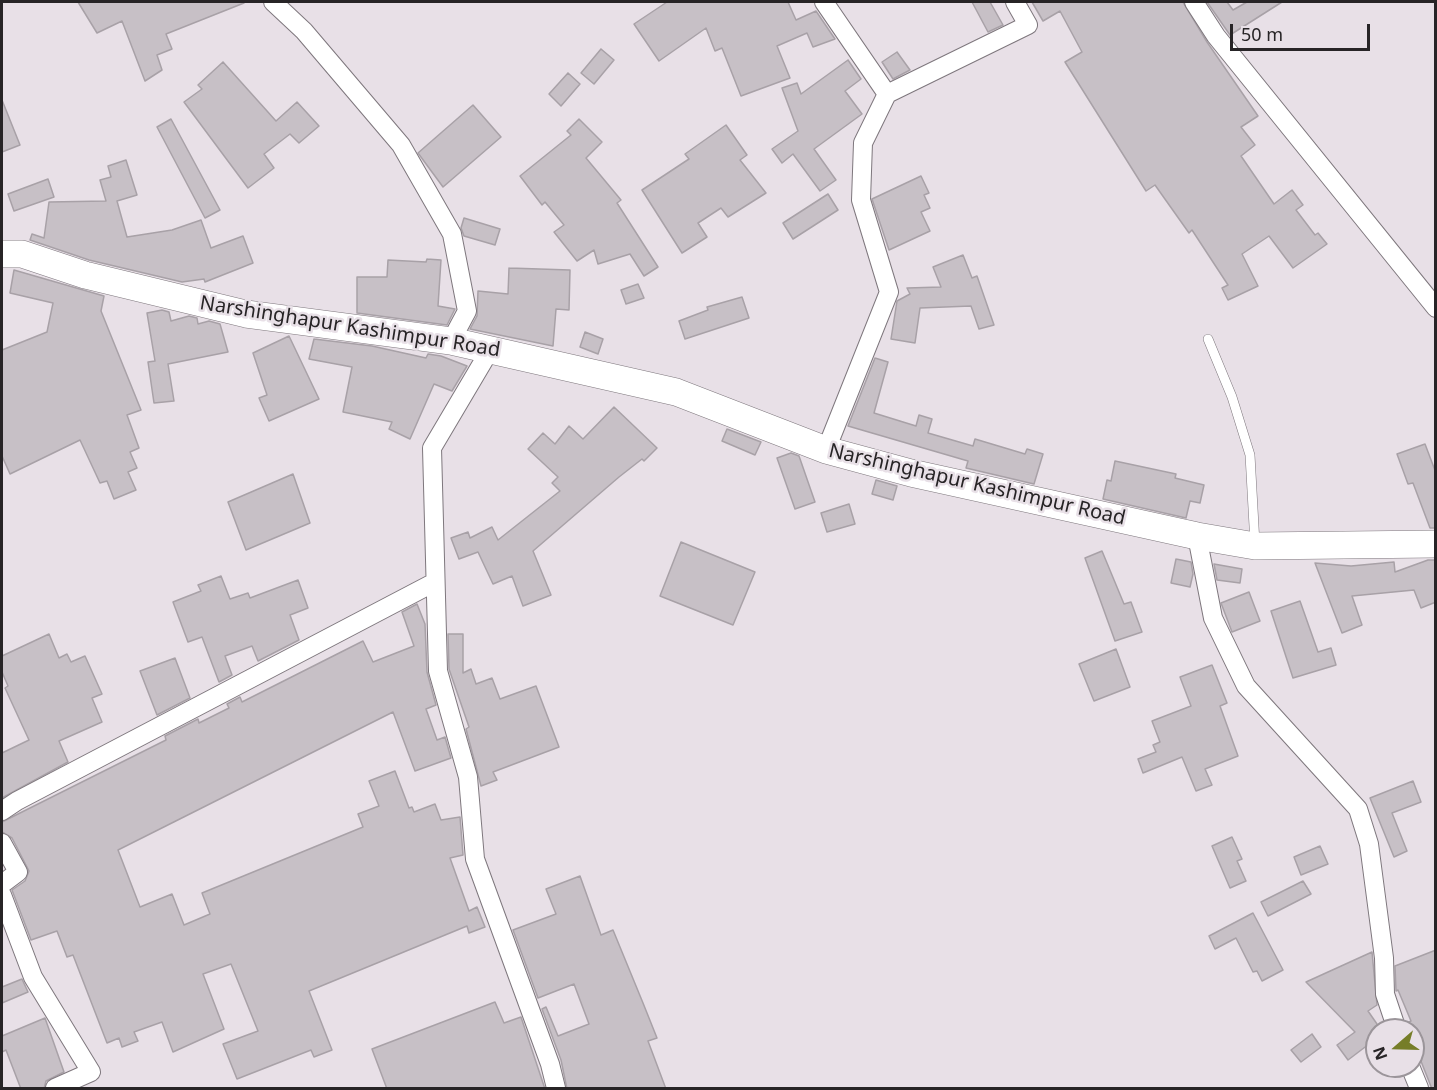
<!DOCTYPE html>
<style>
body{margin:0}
#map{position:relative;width:1437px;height:1090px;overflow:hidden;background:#e8e0e7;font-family:"Noto Sans",sans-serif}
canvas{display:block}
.frame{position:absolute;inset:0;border:3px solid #272426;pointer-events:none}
.north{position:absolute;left:1365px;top:1018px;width:60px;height:60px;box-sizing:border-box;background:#e8e0e7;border:2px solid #9b959a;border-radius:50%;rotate:250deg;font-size:16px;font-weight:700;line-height:24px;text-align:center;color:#272426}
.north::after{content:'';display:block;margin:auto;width:21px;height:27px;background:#767d28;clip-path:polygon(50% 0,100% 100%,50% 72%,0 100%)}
.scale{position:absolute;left:1230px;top:24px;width:140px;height:27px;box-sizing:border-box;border:3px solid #272426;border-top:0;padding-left:8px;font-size:18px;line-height:21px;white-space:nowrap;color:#272426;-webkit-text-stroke:4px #e8e0e7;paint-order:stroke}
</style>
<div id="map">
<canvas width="1437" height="1090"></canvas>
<div class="frame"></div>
<div class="north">N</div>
<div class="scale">50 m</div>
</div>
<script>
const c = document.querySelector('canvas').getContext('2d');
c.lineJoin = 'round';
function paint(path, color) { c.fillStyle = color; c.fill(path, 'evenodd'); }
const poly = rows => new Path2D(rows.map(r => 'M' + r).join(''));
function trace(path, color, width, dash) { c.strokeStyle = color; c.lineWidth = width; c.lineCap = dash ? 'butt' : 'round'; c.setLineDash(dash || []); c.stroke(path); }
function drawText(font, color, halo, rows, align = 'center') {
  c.font = font + ' "Noto Sans",sans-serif'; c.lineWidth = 5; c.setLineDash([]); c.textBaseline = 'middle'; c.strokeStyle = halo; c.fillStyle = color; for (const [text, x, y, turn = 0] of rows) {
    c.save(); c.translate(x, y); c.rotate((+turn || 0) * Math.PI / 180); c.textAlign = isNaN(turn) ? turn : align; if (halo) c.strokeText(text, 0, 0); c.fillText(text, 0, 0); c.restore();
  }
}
const building = poly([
 [78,2,244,2,244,3,166,34,172,49,157,55,162,70,145,81,122,21,97,33,78,2],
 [667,2,788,2,796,20,816,11,835,39,813,47,807,33,777,46,790,78,741,96,722,48,715,51,706,28,659,61,634,24,667,2],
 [972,2,990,2,1003,25,988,32,972,2],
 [1032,2,1183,2,1207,42,1258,116,1241,127,1255,145,1241,156,1274,204,1292,190,1303,205,1296,210,1315,235,1318,233,1327,244,1293,268,1269,236,1242,254,1258,286,1228,300,1222,288,1228,285,1192,230,1189,233,1155,185,1146,191,1065,62,1082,52,1060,11,1043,21,1032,2],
 [1207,2,1227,2,1233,10,1247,2,1282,2,1230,35,1207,2],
 [601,49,614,60,594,84,581,73,601,49],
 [897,52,910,70,893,79,882,62,897,52],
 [848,60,861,79,845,91,862,114,814,149,836,180,820,191,793,154,782,163,772,149,798,131,782,88,797,83,801,94,848,60],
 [223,62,276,121,297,102,319,126,299,143,290,134,264,154,274,168,248,188,184,102,202,89,198,85,223,62],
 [568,73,580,84,561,106,549,94,568,73],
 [2,100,20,145,2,152,2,100],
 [473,105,501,137,443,187,418,153,473,105],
 [171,119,220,210,205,218,157,127,171,119],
 [579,119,602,142,586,158,621,200,617,203,658,267,644,276,630,254,598,264,594,250,577,261,554,232,564,225,545,202,542,205,520,176,571,135,567,131,579,119],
 [726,125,747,155,740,160,766,193,728,217,721,208,698,223,707,237,682,253,642,190,689,159,685,154,726,125],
 [126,160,137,195,117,201,127,237,172,230,201,220,211,248,243,236,253,263,205,282,204,279,182,282,89,260,30,240,32,234,44,238,49,202,106,201,100,180,111,177,108,166,126,160],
 [921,176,929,193,924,195,930,208,921,212,930,231,889,250,872,199,921,176],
 [48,179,54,197,14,211,8,194,48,179],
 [828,194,838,210,793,239,783,223,828,194],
 [464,218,500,229,495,245,464,236,461,228,464,218],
 [963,255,972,278,977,276,994,325,979,329,971,306,920,308,915,343,891,339,897,301,910,294,907,288,941,287,933,267,963,255],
 [427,259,441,260,438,306,455,309,447,325,357,313,357,277,387,277,388,260,426,262,427,259],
 [509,268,570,270,569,310,556,309,553,346,470,329,477,316,478,291,508,294,509,268],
 [14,270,104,296,101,311,141,410,127,415,139,448,130,452,137,468,128,472,136,490,114,499,107,481,100,483,80,440,10,474,2,456,2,350,47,332,53,303,10,293,14,270],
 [638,284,644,298,626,304,621,290,638,284],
 [742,297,749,318,685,339,679,321,708,310,707,307,742,297],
 [162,310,169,312,171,321,189,316,197,318,198,324,209,321,220,324,228,352,168,364,174,401,154,403,148,362,155,361,147,313,162,310],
 [585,332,603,339,598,354,580,347,585,332],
 [289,336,319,399,269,421,259,398,267,395,253,353,289,336],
 [314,339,372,346,426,358,428,354,441,356,467,366,452,391,434,384,410,439,389,429,392,422,343,412,352,367,309,359,314,339],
 [875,358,888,362,874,413,916,426,919,415,932,419,928,433,973,446,975,439,1025,454,1027,449,1043,454,1034,484,966,468,968,461,848,426,875,358],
 [614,407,657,448,644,461,642,459,619,477,533,551,551,595,523,606,512,576,493,584,478,552,459,559,451,538,468,532,470,538,492,527,498,540,560,491,552,483,558,477,528,449,543,433,555,444,569,426,583,439,614,407],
 [727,429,761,442,755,455,722,441,727,429],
 [1425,444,1436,473,1436,528,1430,528,1413,483,1408,484,1397,454,1425,444],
 [791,453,799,456,815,502,795,509,777,458,791,453],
 [1115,461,1176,474,1175,478,1204,485,1200,503,1190,501,1186,518,1103,499,1107,480,1111,481,1115,461],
 [293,474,310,523,246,550,228,502,293,474],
 [876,480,897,486,893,500,872,494,876,480],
 [849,504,855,524,827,532,821,513,849,504],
 [681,542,755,572,733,625,660,596,681,542],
 [1102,551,1124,604,1131,602,1142,632,1115,641,1085,558,1102,551],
 [1176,559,1191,562,1193,574,1190,587,1171,583,1176,559],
 [1428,560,1436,560,1436,602,1421,608,1414,590,1352,596,1362,625,1342,633,1315,563,1351,566,1394,562,1395,572,1428,560],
 [1214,564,1242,569,1240,583,1217,580,1214,564],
 [221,576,230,599,248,593,250,598,298,580,308,608,290,615,299,640,258,661,252,646,225,656,232,675,219,682,202,637,188,642,173,602,201,591,198,585,221,576],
 [1249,592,1260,621,1232,632,1221,603,1249,592],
 [1300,601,1318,652,1331,648,1336,665,1293,678,1271,611,1300,601],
 [417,604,425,624,427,672,436,705,426,709,437,740,445,737,451,758,415,771,393,712,118,850,140,907,172,894,184,925,210,914,202,893,363,827,358,814,379,806,369,781,395,771,409,808,412,807,414,812,435,804,441,820,460,817,463,855,450,858,469,911,477,907,485,927,469,933,467,926,309,991,332,1050,314,1057,311,1050,237,1079,223,1044,258,1031,231,964,203,974,224,1029,173,1052,162,1022,134,1032,138,1041,122,1047,119,1038,107,1043,73,955,67,957,57,931,31,940,12,890,25,881,29,871,12,838,2,832,2,822,166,740,165,736,198,719,199,723,229,708,227,704,240,697,242,702,363,641,373,662,414,646,402,612,417,604],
 [49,634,59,658,67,654,71,662,85,656,102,694,92,698,102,722,59,741,68,762,2,798,2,753,29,740,5,688,8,686,2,672,2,656,49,634],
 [448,634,463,634,463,673,471,669,476,684,492,678,500,699,536,686,559,747,493,772,497,780,481,786,466,729,469,727,449,669,448,634],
 [1116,649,1130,687,1094,701,1079,664,1116,649],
 [175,658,190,698,157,715,140,671,175,658],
 [1212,665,1227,703,1220,706,1238,756,1205,769,1212,785,1196,791,1182,757,1143,773,1138,759,1156,752,1153,745,1160,742,1152,721,1191,706,1180,677,1212,665],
 [1413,781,1421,802,1392,813,1407,851,1394,857,1370,798,1413,781],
 [1232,837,1242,859,1237,861,1246,881,1230,888,1212,846,1232,837],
 [1320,846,1328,864,1301,875,1294,857,1320,846],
 [580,876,601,935,613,930,643,1003,657,1038,648,1041,666,1089,567,1089,561,1060,542,1009,546,1007,558,1036,589,1024,574,984,538,998,513,930,556,914,546,889,580,876],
 [1303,881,1311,894,1268,916,1261,902,1303,881],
 [1253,913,1283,970,1262,981,1257,971,1253,972,1236,938,1215,949,1209,936,1253,913],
 [1436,950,1436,1089,1432,1089,1413,1041,1413,1030,1408,1029,1407,1023,1411,1021,1398,990,1396,991,1395,966,1436,950],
 [1372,952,1377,1005,1368,1011,1377,1024,1377,1038,1348,1060,1337,1045,1355,1032,1306,982,1372,952],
 [22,979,28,992,2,1003,2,987,22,979],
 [495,1002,504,1023,521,1017,545,1089,387,1089,372,1049,495,1002],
 [45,1018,64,1072,46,1081,44,1089,21,1089,6,1050,2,1052,2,1036,45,1018],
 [1312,1034,1321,1047,1301,1062,1291,1050,1312,1034]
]);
paint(building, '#c7c0c6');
trace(building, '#a8a1a7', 1.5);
const lane = poly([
 [1208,339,1232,397,1250,455,1255,544]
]);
const street = poly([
 [273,2,304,31,401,145,452,234,467,311,451,341],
 [824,2,887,94,863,143,861,200,889,292,826,450],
 [1194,2,1216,36,1436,308],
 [887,94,1028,25,1015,2],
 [490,350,432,448,438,671,468,777,475,859,550,1064,556,1088],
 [1197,536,1213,618,1246,686,1358,809,1369,844,1384,958,1385,994,1397,1030],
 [2,811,17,801,435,582],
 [2,843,18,872,2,884],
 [2,895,33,977,91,1072,55,1088],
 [1410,1066,1419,1088]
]);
const secondary = poly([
 [2,254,22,254,85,275,246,314,451,341,676,392,826,450,911,473,1197,536,1255,546,1436,544]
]);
trace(lane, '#7e777d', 10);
trace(street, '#7e777d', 20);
trace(secondary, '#7e777d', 28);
trace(lane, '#fff', 9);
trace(street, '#fff', 18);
trace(secondary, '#fff', 27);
drawText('20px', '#272426', '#e8e0e7', [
 ["Narshinghapur Kashimpur Road",350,327,9],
 ["Narshinghapur Kashimpur Road",977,485,13]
]);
</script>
